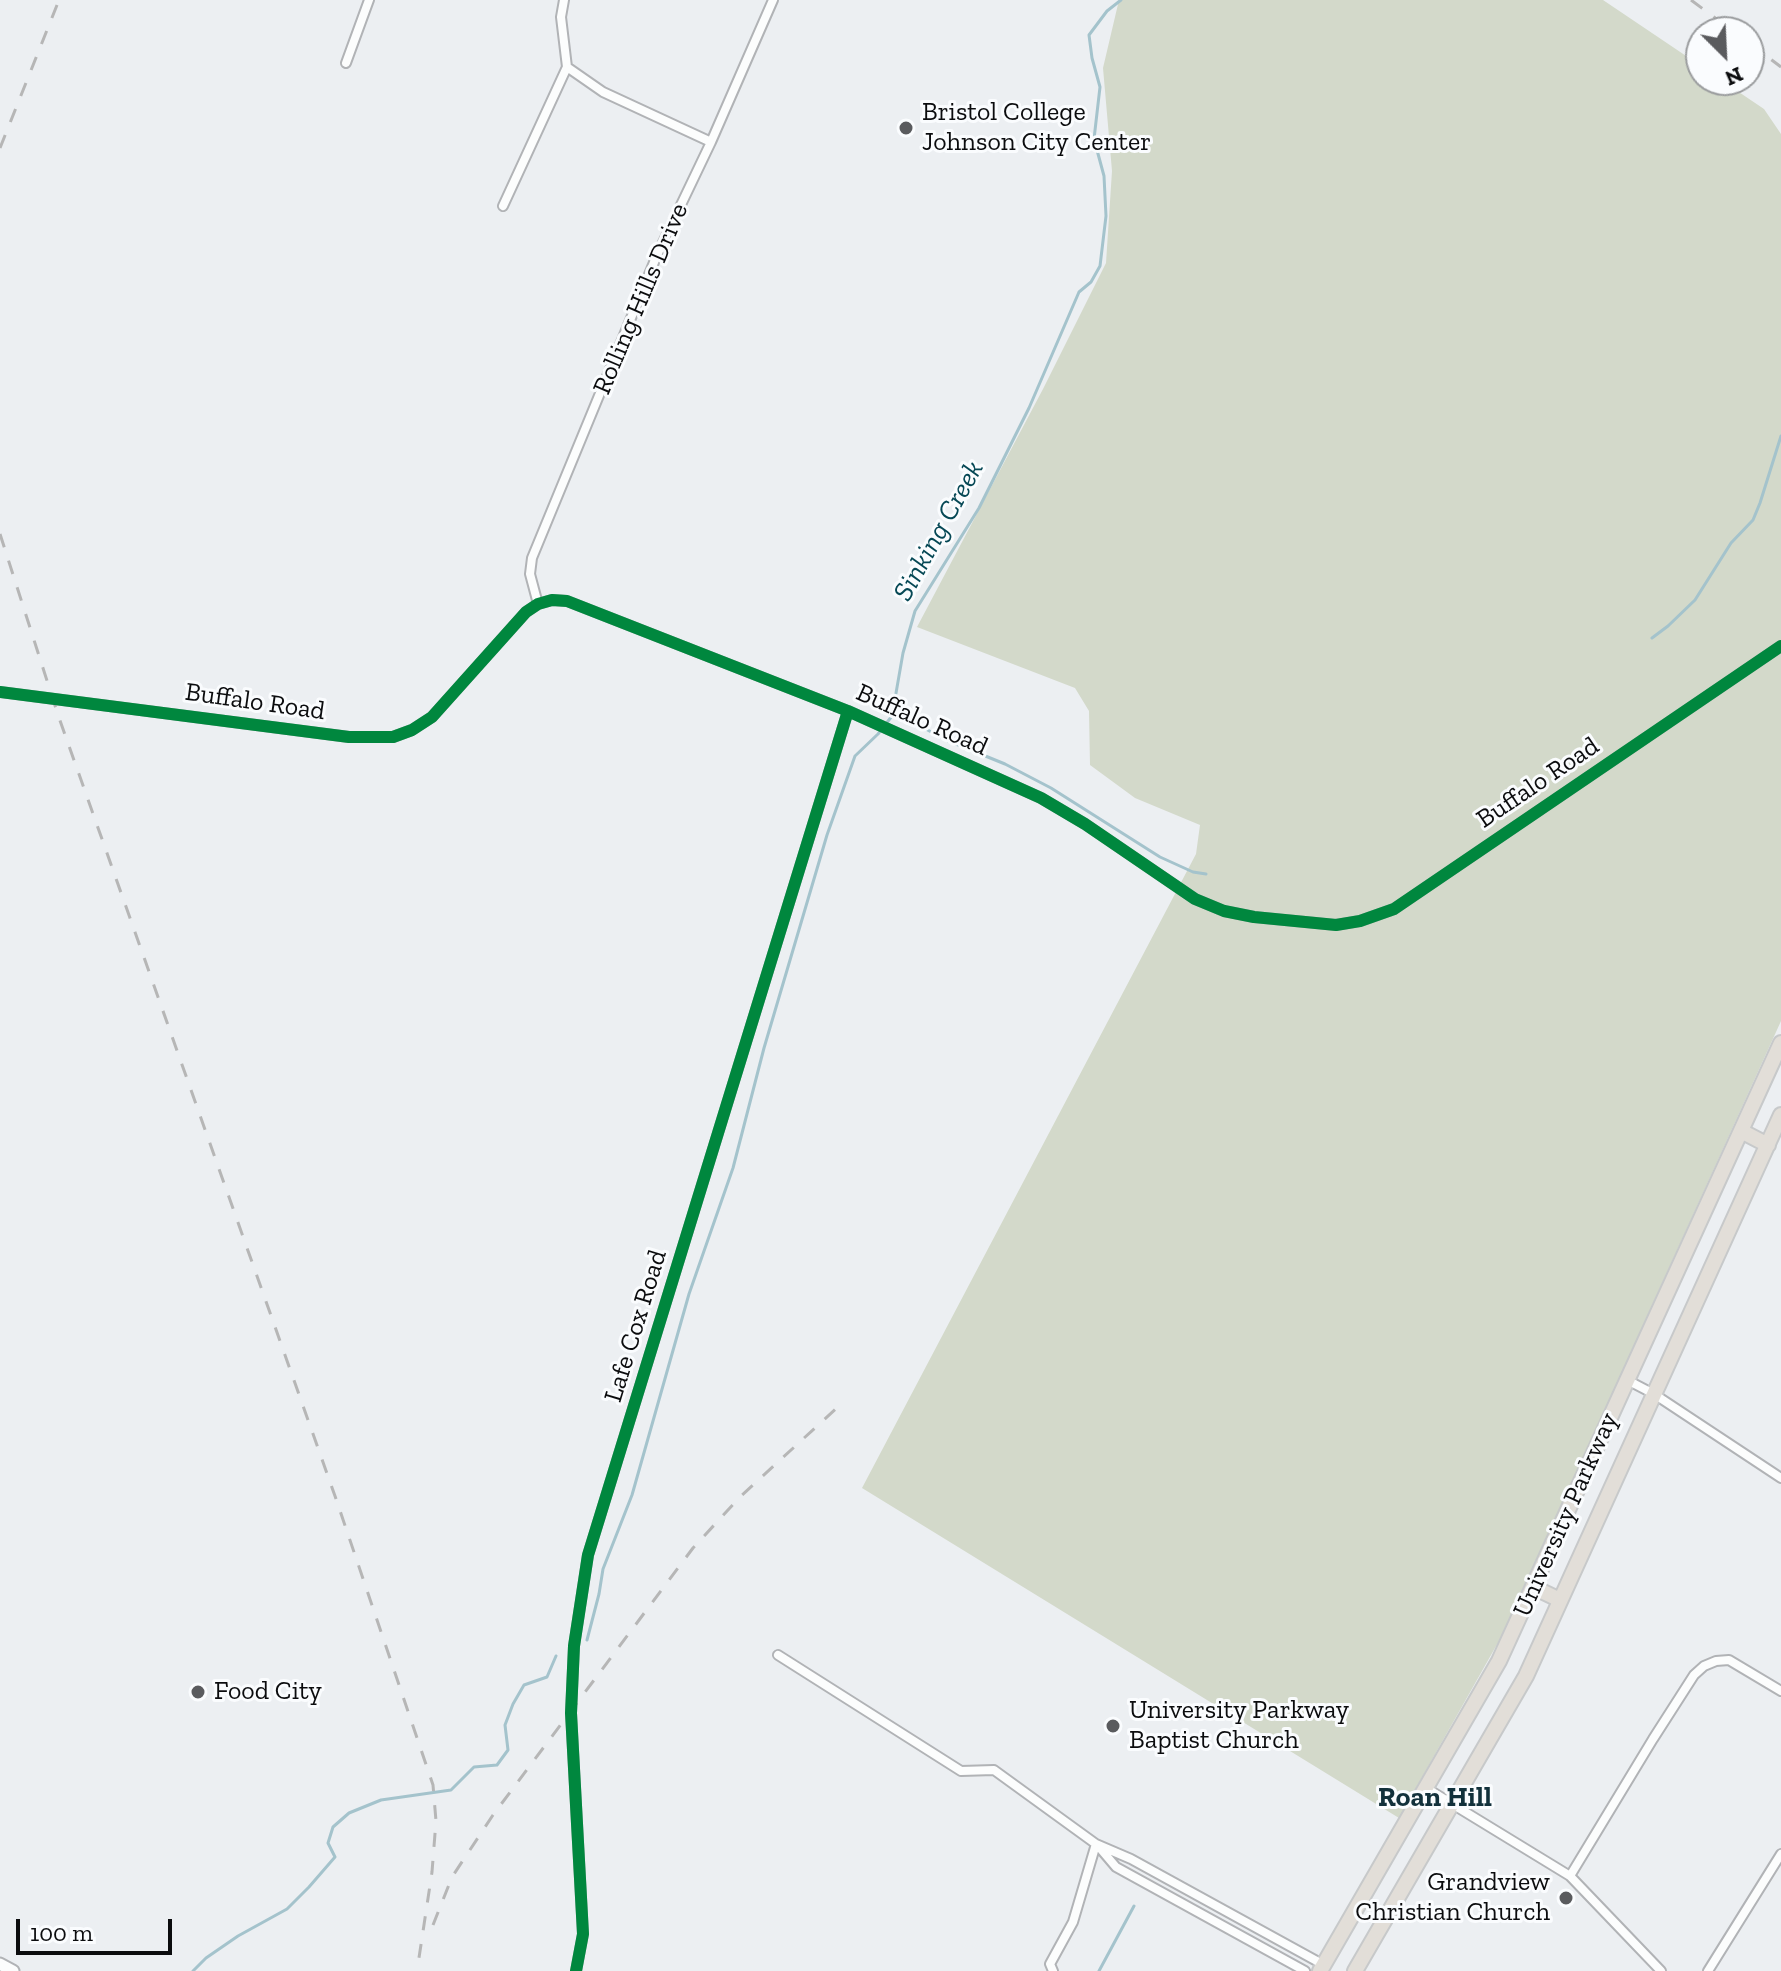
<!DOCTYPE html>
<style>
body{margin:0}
#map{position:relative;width:1781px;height:1971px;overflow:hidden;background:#eceff2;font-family:"Zilla Slab",serif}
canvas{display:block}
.north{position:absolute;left:1685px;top:16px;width:80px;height:80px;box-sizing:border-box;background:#fafcfe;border:2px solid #9a9c9e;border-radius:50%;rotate:156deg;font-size:22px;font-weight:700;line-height:32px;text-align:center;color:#0b0c0e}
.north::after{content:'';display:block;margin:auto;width:28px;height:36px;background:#5a5b5e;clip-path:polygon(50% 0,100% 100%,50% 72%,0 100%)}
.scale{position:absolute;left:16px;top:1919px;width:156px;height:36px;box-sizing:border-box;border:4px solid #0b0c0e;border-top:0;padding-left:10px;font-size:24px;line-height:28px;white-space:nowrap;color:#0b0c0e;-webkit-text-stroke:6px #fafcfe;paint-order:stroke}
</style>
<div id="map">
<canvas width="1781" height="1971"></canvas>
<div class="north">N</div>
<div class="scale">100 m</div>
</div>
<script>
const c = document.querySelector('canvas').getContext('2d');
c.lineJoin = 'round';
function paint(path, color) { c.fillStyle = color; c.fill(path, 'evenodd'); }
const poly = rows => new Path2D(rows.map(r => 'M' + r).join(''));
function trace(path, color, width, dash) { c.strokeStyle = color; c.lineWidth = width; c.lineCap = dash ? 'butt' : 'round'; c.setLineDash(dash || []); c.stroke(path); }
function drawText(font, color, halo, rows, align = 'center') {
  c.font = font + ' "Zilla Slab",serif'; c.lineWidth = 6; c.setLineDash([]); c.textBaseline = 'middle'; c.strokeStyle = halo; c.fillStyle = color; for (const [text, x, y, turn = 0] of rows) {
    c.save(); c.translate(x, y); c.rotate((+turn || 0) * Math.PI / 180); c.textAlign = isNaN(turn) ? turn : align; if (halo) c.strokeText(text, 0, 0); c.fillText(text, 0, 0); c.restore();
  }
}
paint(poly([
 [1119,0,1603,0,1701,66,1701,80,1721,80,1764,109,1781,134,1781,1021,1504,1632,1399,1818,862,1488,1196,854,1200,825,1135,798,1090,765,1089,711,1075,688,917,627,1043,389,1106,263,1112,171,1103,68]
]), '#d3d9ca');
trace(poly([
 [1652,638,1668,626,1695,600,1731,543,1753,520,1760,503,1781,436],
 [892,716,911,721,946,740,1005,764,1051,788,1160,857,1193,872,1206,874],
 [587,1640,599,1594,603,1569,632,1495,689,1294,733,1168,764,1048,827,835,855,756,878,734,892,716,903,653,915,611,979,508,1029,408,1079,292,1091,282,1100,266,1106,216,1104,176,1094,139,1100,87,1092,58,1089,35,1107,11,1121,0],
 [193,1971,206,1958,238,1936,287,1909,309,1887,335,1857,328,1843,333,1827,349,1813,381,1800,451,1790,474,1767,497,1765,508,1750,505,1725,513,1704,524,1685,547,1677,556,1656],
 [1099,1971,1134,1906]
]), '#a4c3cc', 3);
const minor = poly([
 [346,63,369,0],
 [567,67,603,92,711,142],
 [503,206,567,67,561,17,564,0],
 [538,604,530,574,532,558,657,255,711,142,773,0],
 [0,692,349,737,393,737,412,730,432,717,526,612,538,604,552,600,567,601,848,711,1041,798,1085,824,1195,899,1224,911,1254,917,1336,925,1360,921,1394,909,1781,646],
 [1627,1380,1654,1394,1781,1478],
 [778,1655,961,1771,994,1770,1096,1844,1131,1859,1324,1965],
 [1426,1788,1570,1876,1661,1971],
 [1099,1847,1116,1867,1305,1971],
 [1570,1876,1653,1739,1694,1675,1704,1666,1716,1661,1729,1660,1781,1691],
 [576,1971,583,1934,571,1713,574,1646,588,1555,848,711],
 [1053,1971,1050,1964,1073,1922,1096,1844],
 [1708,1971,1781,1854]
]);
const secondary = poly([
 [0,1964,13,1971]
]);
const trunk = poly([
 [1741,1131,1768,1145],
 [1533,1587,1560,1600],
 [1320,1971,1499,1661,1781,1043],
 [1355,1971,1526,1676,1781,1115]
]);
trace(minor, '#b1b3b6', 12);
trace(secondary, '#b1b3b6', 15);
trace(trunk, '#c7c9ca', 18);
trace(minor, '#fcfdfd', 8);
trace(secondary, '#fcfdfd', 11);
trace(trunk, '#e2ded8', 14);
trace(poly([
 [1691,0,1734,32],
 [1749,43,1781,67],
 [0,148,59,0],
 [0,534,58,715,335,1496,433,1785,436,1821,432,1872,417,1971],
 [433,1925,452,1877,493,1815,693,1548,740,1497,841,1404]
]), '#b6b6b6', 3, [14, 14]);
trace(poly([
 [0,692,349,737,393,737,412,730,432,717,526,612,538,604,552,600,567,601,848,711,1041,798,1085,824,1195,899,1224,911,1254,917,1336,925,1360,921,1394,909,1781,646],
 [576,1971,583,1934,571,1713,574,1646,588,1555,848,711]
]), '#00873e', 12);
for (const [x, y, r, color] of [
 [906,128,8,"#5a5b5e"],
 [198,1692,8,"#5a5b5e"],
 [1113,1726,8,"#5a5b5e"],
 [1566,1898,8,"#5a5b5e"]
]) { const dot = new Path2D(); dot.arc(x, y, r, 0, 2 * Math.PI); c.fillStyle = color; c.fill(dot); trace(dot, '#fafcfe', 3); }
drawText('26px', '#0b0c0e', '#fafcfe', [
 ["Bristol College",922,113],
 ["Johnson City Center",922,143],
 ["Food City",214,1692],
 ["University Parkway",1129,1711],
 ["Baptist Church",1129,1741],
 ["Grandview",1550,1883,"right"],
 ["Christian Church",1550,1913,"right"]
], 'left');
drawText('26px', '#0b0c0e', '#fafcfe', [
 ["Rolling Hills Drive",641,299,-67],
 ["Buffalo Road",255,702,8],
 ["Buffalo Road",922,720,24],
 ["Buffalo Road",1538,783,-34],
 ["Lafe Cox Road",636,1326,-73],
 ["University Parkway",1566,1515,-66]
]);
drawText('italic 28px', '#064855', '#fafcfe', [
 ["Sinking Creek",939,531,-61]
]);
drawText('bold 28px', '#12313b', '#fafcfe', [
 ["Roan Hill",1435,1798]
]);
</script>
